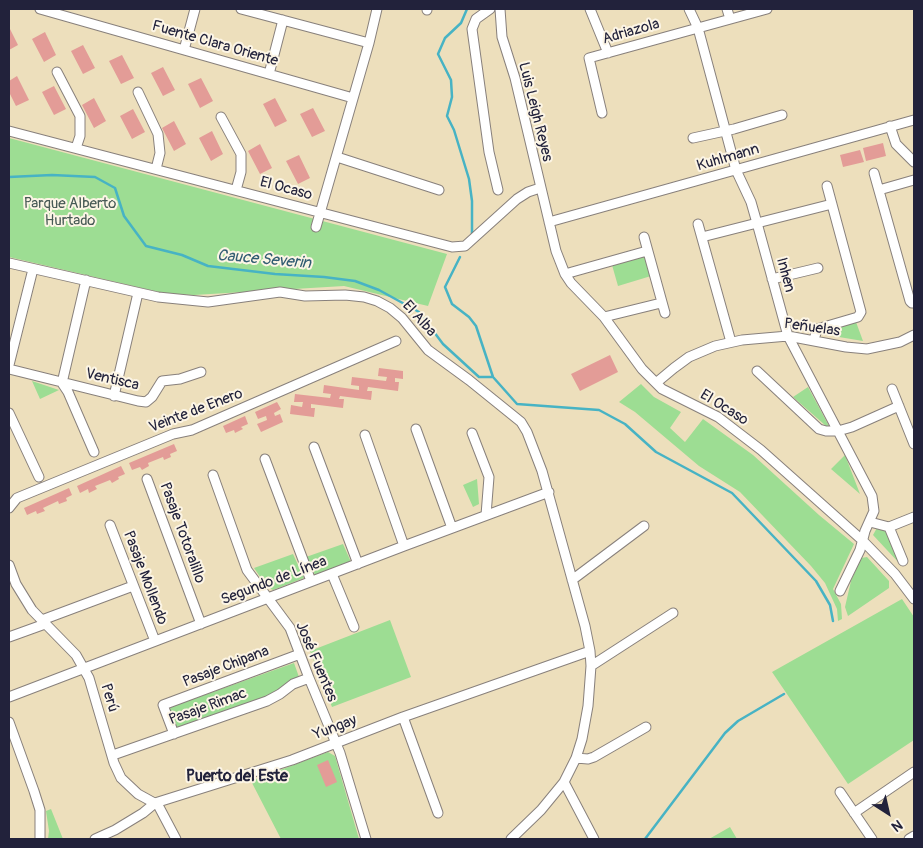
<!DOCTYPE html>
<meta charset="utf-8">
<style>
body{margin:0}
#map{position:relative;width:923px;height:848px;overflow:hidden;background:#eddfbc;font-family:Pangolin,sans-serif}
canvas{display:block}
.frame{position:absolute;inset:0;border:10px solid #22223b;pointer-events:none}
.north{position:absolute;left:863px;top:788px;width:50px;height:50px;-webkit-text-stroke:4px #fcf5e5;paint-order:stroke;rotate:145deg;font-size:14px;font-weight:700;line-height:20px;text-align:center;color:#22223b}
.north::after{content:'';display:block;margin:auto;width:18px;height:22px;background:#22223b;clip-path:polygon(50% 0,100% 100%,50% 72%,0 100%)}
</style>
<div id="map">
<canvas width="923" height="848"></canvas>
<div class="frame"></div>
<div class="north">N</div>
</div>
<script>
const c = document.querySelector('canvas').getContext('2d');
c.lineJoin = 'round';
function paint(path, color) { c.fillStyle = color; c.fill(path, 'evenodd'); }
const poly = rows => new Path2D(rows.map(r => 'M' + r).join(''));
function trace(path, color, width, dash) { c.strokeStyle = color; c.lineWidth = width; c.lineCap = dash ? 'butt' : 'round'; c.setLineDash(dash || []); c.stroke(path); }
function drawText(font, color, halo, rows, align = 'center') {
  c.font = font + ' Pangolin,sans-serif'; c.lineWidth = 4; c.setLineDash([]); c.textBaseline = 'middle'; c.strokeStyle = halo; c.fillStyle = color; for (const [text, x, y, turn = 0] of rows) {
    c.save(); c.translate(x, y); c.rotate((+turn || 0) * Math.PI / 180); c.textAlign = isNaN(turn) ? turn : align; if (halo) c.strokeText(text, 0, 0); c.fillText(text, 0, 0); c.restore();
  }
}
paint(poly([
 [9,138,447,254,428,306,344,286,194,295,167,294,9,257],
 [645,255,651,276,618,286,612,265],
 [856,322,863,341,821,334,821,331],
 [32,381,59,390,40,399],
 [641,384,654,397,681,412,670,428,685,442,703,419,753,455,819,515,854,544,833,589,841,604,842,619,838,621,837,609,825,583,811,566,740,492,699,466,635,412,619,402],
 [808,387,829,426,826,426,793,397],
 [845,455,860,494,831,469],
 [477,479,479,504,473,507,463,485],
 [878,526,885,528,900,564,873,535],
 [343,544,351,562,315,575,306,557],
 [293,554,304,578,273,590,267,587,254,568],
 [867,557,889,581,889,588,848,616,845,607,851,581,861,558],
 [902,599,914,617,914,740,848,784,772,672],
 [390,620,411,677,332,707,310,651],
 [294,663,299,677,292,680,275,693,177,728,174,725,169,711,171,707],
 [328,752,335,756,359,839,281,839,251,781],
 [51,809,63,839,48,839,49,831,46,811],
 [730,827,737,839,709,839]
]), '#9ddd93');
trace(poly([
 [467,9,461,23,445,38,438,54,451,80,452,97,447,116,454,130,469,179,472,201,472,236],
 [9,177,52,175,95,177,115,188,124,216,146,246,182,255,208,266,275,274,324,277,355,281,379,290,419,312,443,344,479,377,493,377],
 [460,257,445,287,452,304,469,317,476,326,493,377,517,404,599,410,625,424,656,452,732,493,816,581,830,605,833,621],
 [645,839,725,733,738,721,784,694]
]), '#47b3c4', 2.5);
paint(poly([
 [9,27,18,45,9,50],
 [45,32,56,55,44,62,32,39],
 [83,45,95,68,83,74,71,51],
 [122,55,134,78,121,84,109,61],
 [163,67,175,90,163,96,151,73],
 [17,76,29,100,16,106,9,92,9,81],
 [201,78,213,101,200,108,188,84],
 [54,86,66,109,54,115,42,92],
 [94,98,106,121,94,128,82,105],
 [275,98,287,121,275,127,263,104],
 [313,108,325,131,312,137,300,114],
 [133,109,145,132,132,139,120,116],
 [174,121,186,144,174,151,162,128],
 [212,131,223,154,211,161,199,138],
 [883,143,886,156,866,161,863,148],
 [260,144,272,168,260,174,248,151],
 [860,150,864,162,843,167,840,155],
 [299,155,310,178,298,184,286,161],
 [610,355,618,372,580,391,571,374],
 [379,368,403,371,403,379,395,378,395,382,399,382,398,391,368,387,367,391,372,391,371,400,340,396,339,399,344,399,343,408,311,404,311,408,315,408,314,417,290,414,291,405,302,407,303,402,294,402,295,394,330,398,331,394,323,393,324,385,359,390,359,386,351,385,352,377,386,381,387,377,378,376],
 [277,402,281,409,274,413,275,416,280,414,283,422,261,432,257,424,267,420,266,416,258,419,255,412],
 [245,416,248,424,241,427,243,429,235,433,234,430,226,433,223,426],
 [174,444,177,451,170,454,171,457,164,460,163,457,148,463,149,466,142,470,140,467,132,470,129,463],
 [121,466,125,474,118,477,119,479,112,483,110,480,95,486,97,489,89,493,88,489,80,493,77,486],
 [69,488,72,495,66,498,67,501,59,504,58,501,43,508,45,511,37,514,36,511,27,515,24,508],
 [328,760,337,782,326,787,317,765]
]), '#e39c97');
const minor = poly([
 [40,9,353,98],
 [241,9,369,43],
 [490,9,476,19,472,29,489,152,498,190],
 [500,9,502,37,515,78,556,251,565,274,571,283,604,317,642,369,662,389,718,417,761,450,862,540,895,574,914,599],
 [590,9,608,53],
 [689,9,698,28,736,170,751,202,757,223,788,336,872,496,874,511,865,531,860,550,840,591],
 [727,9,730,19],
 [427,10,427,9],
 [184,50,195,9],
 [57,72,80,116,80,136,76,148],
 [269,74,283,20],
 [138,92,158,134,160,153,156,169],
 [602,113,589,58,767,9],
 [221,117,241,154,241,172,236,190],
 [890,126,896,144,914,162],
 [9,131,452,247,465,246,517,199,528,192,540,188],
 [693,138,734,129,782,115],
 [337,157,439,190],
 [874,173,910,301,912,303,914,302],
 [879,190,914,180],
 [549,222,914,120],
 [698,224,731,342],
 [316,227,369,43,377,9],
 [644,237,665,313],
 [702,237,832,204],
 [9,263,158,297,208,302,280,292,305,296,345,295,364,297,377,301,390,308,402,318,428,350,469,380,521,422,527,432,542,471,585,626,590,651,591,666,588,706,582,739,576,758,564,782,541,810,511,839],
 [565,274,647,251],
 [772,279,818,268],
 [86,280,62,383,68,392,94,452],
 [604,317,661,303],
 [814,340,817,329,858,317,861,312,827,186],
 [9,365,33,269],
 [9,369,138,401,146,402,152,397,162,381,180,379,201,372],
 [757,371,819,429,826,431,838,431,852,427,899,406],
 [656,383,674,368,689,357,715,346,742,340,788,336,846,347,867,349,900,342,914,335],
 [892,389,914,444],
 [114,396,138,293],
 [9,413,39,477],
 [416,429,452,528],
 [472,433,489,477,486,515],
 [365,435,404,546],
 [314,447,358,564],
 [265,459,311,581],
 [213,475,247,570,290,628,309,678,340,753,366,839],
 [147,479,201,624],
 [9,508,17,498,173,434,192,430,396,341],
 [870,522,889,527,914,517],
 [110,525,155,641],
 [889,527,903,561],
 [9,565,16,584,32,610,76,655,89,678,114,763,121,778,138,794,158,805,176,839],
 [332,574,354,627],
 [572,580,644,526],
 [42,620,133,586],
 [9,637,45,624],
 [591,666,673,613],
 [9,697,404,546,549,492],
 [403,717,438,813],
 [9,722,34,791,40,810,40,839],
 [174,734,163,705,300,654],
 [113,755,267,701,280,694,293,684,309,678],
 [576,758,588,759,594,757,646,727],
 [564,782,594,839],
 [840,792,872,839],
 [854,813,914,772],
 [95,839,115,830,143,813,155,803,292,760,403,717,590,651],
 [909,839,914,836]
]);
trace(minor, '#88807c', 11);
trace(minor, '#fff', 9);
drawText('15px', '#22223b', '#fcf5e5', [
 ["Adriazola",631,32,-16],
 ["Fuente Clara Oriente",215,44,16],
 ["Luis Leigh Reyes",535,112,76],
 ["Kuhlmann",728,158,-16],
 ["El Ocaso",286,189,15],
 ["Inhen",785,275,75],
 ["El Alba",419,319,48],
 ["Peñuelas",812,328,8],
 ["Ventisca",112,380,13],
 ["El Ocaso",724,408,32],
 ["Veinte de Enero",196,411,-21],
 ["Pasaje Totoralillo",182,533,70],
 ["Pasaje Mollendo",145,578,69],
 ["Segundo de Línea",274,581,-21],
 ["José Fuentes",316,662,67],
 ["Pasaje Chipana",226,667,-21],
 ["Perú",109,698,73],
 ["Pasaje Rimac",208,707,-20],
 ["Yungay",335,728,-21]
]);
drawText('15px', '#475a55', '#fcf5e5', [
 ["Parque Alberto",70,204],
 ["Hurtado",70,221]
]);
drawText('italic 16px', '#315c72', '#fcf5e5', [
 ["Cauce Severin",264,260,5]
]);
drawText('bold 16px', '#22223b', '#fcf5e5', [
 ["Puerto del Este",237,777]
]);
</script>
